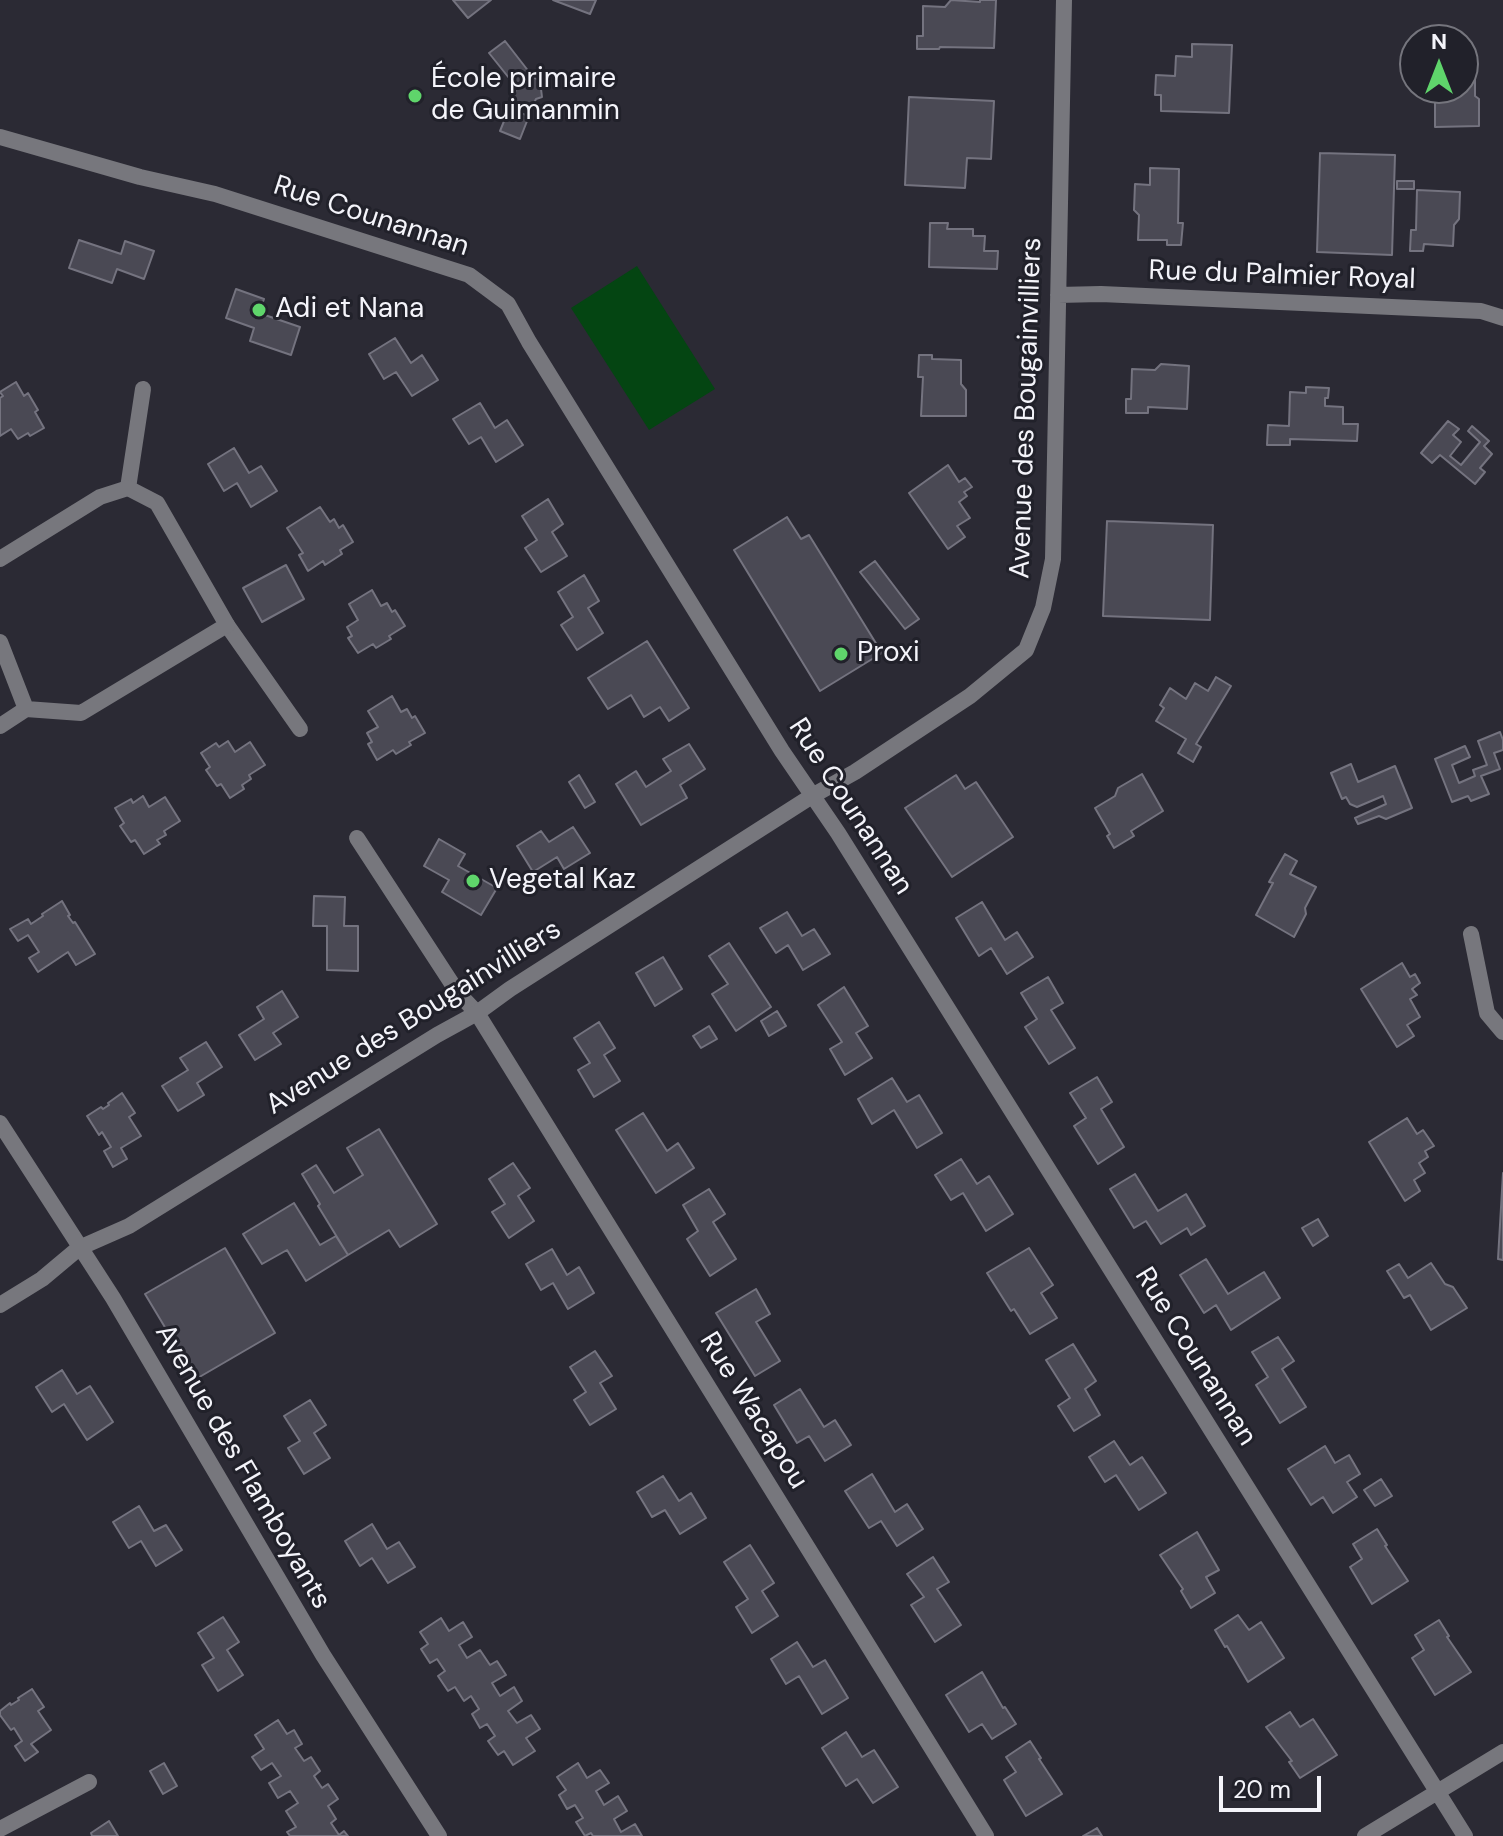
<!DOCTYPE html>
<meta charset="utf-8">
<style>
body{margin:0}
#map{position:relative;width:1503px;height:1836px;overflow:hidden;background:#2b2a34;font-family:"DM Sans",sans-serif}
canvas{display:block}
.north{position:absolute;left:1399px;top:24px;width:80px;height:80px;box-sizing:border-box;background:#21212a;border:2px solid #75757d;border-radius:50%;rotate:0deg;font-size:22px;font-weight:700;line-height:32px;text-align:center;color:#f4f4fa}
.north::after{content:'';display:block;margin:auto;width:28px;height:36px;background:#5fd56b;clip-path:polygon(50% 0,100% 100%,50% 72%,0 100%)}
.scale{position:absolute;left:1219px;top:1776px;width:102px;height:36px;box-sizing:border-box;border:4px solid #f4f4fa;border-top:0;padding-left:10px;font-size:24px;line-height:28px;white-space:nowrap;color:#f4f4fa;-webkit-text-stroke:6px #21212a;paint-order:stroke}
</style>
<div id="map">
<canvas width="1503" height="1836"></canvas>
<div class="north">N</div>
<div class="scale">20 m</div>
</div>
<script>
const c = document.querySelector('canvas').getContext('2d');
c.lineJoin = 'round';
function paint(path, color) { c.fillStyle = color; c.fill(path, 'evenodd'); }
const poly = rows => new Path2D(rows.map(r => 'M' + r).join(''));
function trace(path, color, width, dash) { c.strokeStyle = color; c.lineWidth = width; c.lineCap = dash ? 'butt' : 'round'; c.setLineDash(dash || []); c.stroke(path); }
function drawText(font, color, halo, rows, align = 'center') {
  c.font = font + ' "DM Sans",sans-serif'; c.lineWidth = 6; c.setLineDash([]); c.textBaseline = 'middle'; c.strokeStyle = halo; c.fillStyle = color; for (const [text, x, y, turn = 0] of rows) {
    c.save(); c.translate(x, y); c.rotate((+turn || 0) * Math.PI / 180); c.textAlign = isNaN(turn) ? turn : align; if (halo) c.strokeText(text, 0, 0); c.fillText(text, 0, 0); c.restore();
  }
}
paint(poly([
 [637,266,715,389,649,430,571,308]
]), '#044512');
const building = poly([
 [453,0,491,0,468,18,453,0],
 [553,0,596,0,590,14,553,0],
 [951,0,980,2,980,0,996,0,994,48,940,47,939,49,917,49,917,36,923,36,923,6,945,7,951,0],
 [505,41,533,77,540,81,542,97,536,99,531,109,512,101,517,88,489,53,505,41],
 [1192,44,1232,45,1229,113,1161,111,1161,95,1155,95,1156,75,1175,76,1176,56,1192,57,1192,44],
 [1463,72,1475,72,1475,96,1479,99,1479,126,1435,127,1435,89,1430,88,1463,88,1463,72],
 [909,97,994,101,991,159,967,158,965,188,905,185,909,97],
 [509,109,529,116,520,139,500,131,509,109],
 [1320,153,1395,155,1392,255,1317,252,1320,153],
 [1150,168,1179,169,1178,223,1183,223,1181,245,1167,245,1167,240,1138,240,1139,215,1134,210,1135,184,1150,185,1150,168],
 [1397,181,1414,181,1414,189,1397,189,1397,181],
 [1417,190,1460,192,1459,219,1454,225,1453,246,1424,244,1423,251,1410,251,1411,230,1416,230,1417,190],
 [930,223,948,223,947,229,973,229,973,236,985,236,984,251,998,251,997,269,929,267,930,223],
 [79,240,121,254,125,241,154,251,144,279,117,269,112,283,69,268,79,240],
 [236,289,264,299,259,313,300,327,291,355,250,341,254,328,226,318,236,289],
 [395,338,411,363,422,355,438,380,412,396,396,372,384,379,369,354,395,338],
 [919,355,932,355,932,359,961,360,961,384,966,390,966,416,921,416,923,377,918,377,919,355],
 [1161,364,1189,366,1187,409,1148,407,1148,413,1126,413,1126,399,1131,399,1132,369,1155,370,1161,364],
 [16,382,24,396,28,393,38,410,35,412,44,428,30,436,28,433,18,439,11,429,0,436,0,398,3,396,0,392,16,382],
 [1306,387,1329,388,1328,398,1325,398,1325,406,1343,407,1343,424,1358,424,1357,441,1290,439,1290,445,1267,445,1268,425,1289,426,1290,392,1306,393,1306,387],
 [480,403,495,428,507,420,523,445,496,462,481,437,469,444,453,419,480,403],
 [1448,421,1459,429,1453,435,1461,442,1450,456,1461,465,1480,442,1468,431,1472,426,1489,441,1484,446,1492,454,1480,468,1485,472,1475,484,1440,455,1432,463,1421,453,1448,421],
 [234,448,249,473,261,466,277,491,251,507,237,483,224,491,208,464,234,448],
 [948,465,959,482,965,478,972,487,964,492,967,496,959,502,970,518,957,526,965,537,948,549,909,493,948,465],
 [548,499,563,524,552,532,567,556,541,572,525,548,537,540,522,516,548,499],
 [320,507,330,522,334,519,339,528,343,525,353,542,340,550,342,554,325,565,323,561,308,571,299,555,303,553,287,528,320,507],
 [787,517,801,539,809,535,882,653,820,691,734,550,787,517],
 [1107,521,1213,525,1210,620,1103,616,1107,521],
 [875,561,919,619,905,629,860,572,875,561],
 [286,565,304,599,262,622,243,588,286,565],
 [584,575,599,601,588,608,603,633,577,650,561,625,573,617,558,592,584,575],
 [372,590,381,606,387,603,392,612,395,610,405,626,389,636,391,639,376,648,373,644,358,653,348,638,352,636,347,627,358,620,349,604,372,590],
 [647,641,689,708,669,721,660,707,644,717,631,695,608,709,588,678,647,641],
 [1216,677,1231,686,1196,744,1201,747,1193,762,1178,753,1186,739,1156,721,1164,708,1160,705,1170,688,1186,699,1195,683,1208,691,1216,677],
 [392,696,401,712,407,709,412,718,415,716,425,733,409,742,411,745,396,754,393,750,377,760,368,744,372,742,367,733,378,727,368,711,392,696],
 [1500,732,1503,740,1503,750,1494,753,1500,769,1481,776,1489,794,1471,801,1468,796,1452,802,1435,759,1465,746,1470,757,1452,765,1459,783,1475,776,1473,770,1487,765,1478,741,1500,732],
 [228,741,235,752,250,742,265,765,249,775,251,779,242,785,244,789,230,798,221,784,217,786,206,770,210,767,201,753,216,743,219,747,228,741],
 [689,744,705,769,680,785,687,798,641,825,616,784,636,771,646,787,671,771,663,759,689,744],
 [1351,764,1358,782,1395,766,1412,808,1386,819,1379,816,1358,824,1355,818,1386,804,1383,796,1357,807,1350,804,1346,797,1342,799,1331,773,1351,764],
 [1142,774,1163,811,1131,831,1134,836,1114,848,1107,836,1110,834,1095,808,1115,796,1118,788,1142,774],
 [579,775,595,802,585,808,569,782,579,775],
 [956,775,965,789,976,782,1013,837,952,877,905,808,956,775],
 [143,796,149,807,165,797,180,821,164,831,166,835,157,840,160,844,144,854,135,840,131,842,120,826,124,823,115,808,131,799,133,803,143,796],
 [573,827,590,853,564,869,557,857,533,872,517,846,541,831,549,842,573,827],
 [439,839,465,854,458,866,497,888,481,915,442,892,449,880,424,866,439,839],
 [1285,854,1297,861,1290,874,1316,887,1305,908,1306,914,1294,937,1256,915,1273,883,1269,882,1285,854],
 [314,896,345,897,344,926,358,926,358,971,327,970,327,926,313,926,314,896],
 [62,901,70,915,68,916,73,923,75,922,95,954,76,965,68,952,38,972,29,958,39,952,28,935,18,941,10,929,28,919,31,924,43,916,42,914,62,901],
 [982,902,1005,940,1017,932,1033,957,1007,974,991,948,979,956,956,918,982,902],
 [787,912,802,936,814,929,830,954,803,970,788,945,776,953,760,928,787,912],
 [729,943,771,1007,736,1031,712,994,728,984,709,956,729,943],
 [663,957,682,989,655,1006,636,973,663,957],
 [1402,963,1410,977,1415,974,1420,983,1412,989,1417,995,1410,999,1420,1017,1407,1025,1414,1036,1397,1047,1361,989,1402,963],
 [1048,977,1063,1003,1051,1010,1075,1048,1049,1064,1025,1027,1037,1019,1021,993,1048,977],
 [844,987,868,1026,856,1033,872,1058,845,1075,830,1049,842,1042,818,1005,844,987],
 [282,991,298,1017,273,1033,281,1044,255,1060,239,1035,264,1019,257,1007,282,991],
 [777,1011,786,1026,769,1036,761,1021,777,1011],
 [599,1022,615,1048,604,1055,620,1081,594,1097,578,1070,590,1063,574,1038,599,1022],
 [709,1026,717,1039,701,1048,693,1036,709,1026],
 [206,1042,222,1067,197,1083,204,1095,178,1111,162,1086,188,1070,180,1058,206,1042],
 [1097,1077,1112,1102,1101,1109,1124,1147,1098,1164,1074,1126,1086,1118,1070,1093,1097,1077],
 [892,1078,907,1102,919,1095,942,1133,917,1148,894,1110,872,1124,858,1099,892,1078],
 [122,1093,135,1113,129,1117,141,1136,121,1148,127,1159,113,1167,104,1151,111,1147,102,1132,99,1135,87,1116,101,1107,103,1109,109,1105,108,1103,122,1093],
 [643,1113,667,1151,678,1143,694,1168,656,1193,616,1130,643,1113],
 [1407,1118,1417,1134,1423,1130,1434,1146,1425,1151,1428,1157,1419,1163,1425,1173,1414,1180,1420,1191,1405,1201,1369,1142,1407,1118],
 [379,1129,437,1224,400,1247,389,1230,348,1255,318,1206,320,1204,302,1174,316,1165,334,1193,363,1175,347,1148,379,1129],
 [961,1159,977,1184,989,1176,1013,1214,986,1231,963,1193,951,1200,935,1175,961,1159],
 [513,1163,530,1188,518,1196,534,1221,509,1238,492,1212,505,1204,489,1179,513,1163],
 [1503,1173,1503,1260,1498,1259,1503,1173],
 [1135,1174,1158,1211,1186,1194,1205,1226,1191,1235,1187,1228,1161,1244,1146,1221,1134,1228,1110,1189,1135,1174],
 [709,1189,725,1214,713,1222,736,1259,710,1276,687,1239,698,1231,683,1205,709,1189],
 [294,1203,320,1245,336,1236,348,1255,306,1281,287,1250,262,1264,243,1234,294,1203],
 [1318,1219,1328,1236,1313,1246,1302,1228,1318,1219],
 [225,1248,275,1333,196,1379,145,1294,225,1248],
 [1029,1248,1053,1285,1041,1293,1057,1318,1030,1334,1014,1309,1011,1311,987,1273,1029,1248],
 [552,1249,567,1275,579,1267,594,1293,568,1309,553,1283,541,1290,526,1264,552,1249],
 [1206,1259,1228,1294,1264,1272,1280,1298,1231,1330,1216,1305,1204,1313,1180,1275,1206,1259],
 [1431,1263,1445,1284,1453,1287,1467,1308,1431,1330,1410,1295,1404,1298,1387,1271,1399,1264,1408,1278,1431,1263],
 [756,1289,770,1314,756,1322,780,1361,755,1376,716,1313,756,1289],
 [1278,1337,1294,1361,1282,1369,1306,1407,1280,1423,1256,1385,1268,1377,1252,1352,1278,1337],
 [1073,1344,1096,1381,1085,1389,1100,1415,1074,1431,1058,1406,1070,1398,1046,1360,1073,1344],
 [595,1351,612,1376,600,1383,616,1409,590,1425,574,1400,586,1392,570,1367,595,1351],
 [62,1370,77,1394,90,1386,113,1422,87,1440,64,1404,52,1412,36,1387,62,1370],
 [800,1389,824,1427,835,1420,851,1445,825,1461,809,1436,797,1443,774,1405,800,1389],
 [310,1400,326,1425,314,1433,330,1458,304,1474,288,1448,300,1441,284,1416,310,1400],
 [1114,1441,1130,1465,1142,1457,1166,1493,1139,1510,1116,1475,1105,1482,1089,1457,1114,1441],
 [1325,1446,1335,1463,1349,1455,1360,1474,1347,1482,1357,1497,1333,1513,1323,1497,1311,1505,1288,1469,1325,1446],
 [872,1474,895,1512,907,1504,923,1529,897,1546,881,1521,869,1528,845,1491,872,1474],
 [663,1476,679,1501,691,1493,706,1518,680,1534,665,1510,652,1517,637,1492,663,1476],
 [1381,1479,1392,1496,1375,1506,1364,1490,1381,1479],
 [139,1506,154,1531,166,1525,182,1550,156,1566,141,1541,129,1548,113,1522,139,1506],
 [372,1524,387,1549,399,1542,415,1567,388,1583,372,1558,360,1566,345,1541,372,1524],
 [1377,1529,1387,1545,1385,1546,1408,1581,1372,1604,1350,1567,1362,1559,1353,1544,1377,1529],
 [1197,1532,1219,1570,1206,1577,1215,1593,1191,1608,1181,1591,1183,1589,1160,1555,1197,1532],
 [750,1545,774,1583,762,1591,778,1616,752,1633,736,1607,748,1599,724,1562,750,1545],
 [933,1557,949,1582,937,1589,961,1625,935,1642,911,1605,924,1597,907,1574,933,1557],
 [1238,1615,1249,1630,1261,1622,1284,1658,1248,1682,1227,1646,1225,1647,1215,1630,1238,1615],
 [223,1617,239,1642,227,1650,243,1675,218,1691,202,1665,214,1658,198,1633,223,1617],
 [441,1618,449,1631,463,1622,472,1637,459,1645,467,1658,480,1650,490,1665,497,1661,506,1675,492,1683,500,1696,514,1687,522,1701,508,1711,517,1723,531,1715,540,1729,526,1738,535,1751,513,1765,504,1751,498,1755,488,1741,495,1736,487,1724,480,1728,472,1714,479,1709,471,1696,464,1701,455,1687,448,1691,438,1676,445,1671,437,1659,430,1663,421,1649,428,1644,420,1632,441,1618],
 [1439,1620,1449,1636,1447,1637,1471,1672,1435,1695,1412,1658,1424,1650,1415,1635,1439,1620],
 [797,1642,813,1667,825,1660,848,1698,822,1714,799,1676,786,1684,771,1659,797,1642],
 [982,1672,1003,1708,1005,1707,1016,1724,992,1739,982,1724,969,1732,946,1695,982,1672],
 [32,1689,44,1707,38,1711,51,1730,31,1744,38,1752,25,1761,15,1746,22,1741,14,1728,11,1730,0,1715,0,1711,10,1703,11,1705,19,1700,18,1698,32,1689],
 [1290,1712,1300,1727,1313,1719,1337,1755,1300,1778,1289,1762,1292,1761,1266,1727,1290,1712],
 [278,1720,287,1734,294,1730,302,1744,295,1748,304,1761,311,1757,320,1771,314,1776,322,1788,328,1784,338,1799,328,1806,336,1819,331,1823,339,1835,344,1831,348,1836,290,1836,287,1832,296,1827,286,1811,298,1803,290,1791,278,1798,269,1783,281,1776,272,1763,261,1770,252,1757,264,1749,255,1735,278,1720],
 [846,1732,862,1757,874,1750,898,1787,873,1803,857,1779,846,1786,822,1748,846,1732],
 [1030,1741,1041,1758,1039,1759,1062,1794,1026,1816,1004,1780,1016,1772,1006,1757,1030,1741],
 [164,1763,177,1786,163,1794,150,1771,164,1763],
 [578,1763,587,1778,600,1770,609,1783,596,1791,604,1805,618,1796,627,1811,614,1819,621,1832,635,1824,642,1836,593,1836,591,1833,585,1836,576,1822,583,1818,575,1805,567,1809,559,1795,566,1790,557,1777,578,1763],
 [109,1821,118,1836,92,1836,91,1833,109,1821],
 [1097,1828,1102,1836,1083,1836,1092,1831,1097,1828]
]);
paint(building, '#4a4954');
trace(building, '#74737f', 2);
trace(poly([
 [128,488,143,389],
 [227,625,300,729],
 [357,838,458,993,477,1013]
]), '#77777d', 16);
trace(poly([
 [0,137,140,177,215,194,469,275,508,304,529,342,782,751,838,833,1465,1836],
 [1058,295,1101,294,1481,311,1503,318],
 [0,559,100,497,128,488,157,503,227,625,81,713,26,709,0,726],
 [0,642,26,709],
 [1471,934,1487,1013,1503,1032],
 [477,1013,986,1836],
 [0,1123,113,1298,323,1655,439,1836],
 [0,1305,42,1279,79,1248,129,1226,437,1035,477,1013,510,989,812,796,855,772,970,696,1026,650,1043,608,1053,559,1064,0],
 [0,1829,89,1782],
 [1365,1836,1503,1752]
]), '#77777d', 16);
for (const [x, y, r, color] of [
 [415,96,8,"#5fd56b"],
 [259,310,8,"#5fd56b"],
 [841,654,8,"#5fd56b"],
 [473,881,8,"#5fd56b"]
]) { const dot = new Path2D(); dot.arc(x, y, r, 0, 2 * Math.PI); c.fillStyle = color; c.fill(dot); trace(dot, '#21212a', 3); }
drawText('28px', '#f4f4fa', '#21212a', [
 ["École primaire",431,80],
 ["de Guimanmin",431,112],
 ["Adi et Nana",275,310],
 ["Proxi",857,654],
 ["Vegetal Kaz",489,881]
], 'left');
drawText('28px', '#f4f4fa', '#21212a', [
 ["Rue Counannan",371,217,18],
 ["Rue du Palmier Royal",1282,276,2],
 ["Avenue des Bougainvilliers",1027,408,-88],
 ["Rue Counannan",850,807,57],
 ["Avenue des Bougainvilliers",414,1018,-32],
 ["Rue Counannan",1195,1357,58],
 ["Rue Wacapou",753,1411,58],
 ["Avenue des Flamboyants",242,1467,60]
]);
</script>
